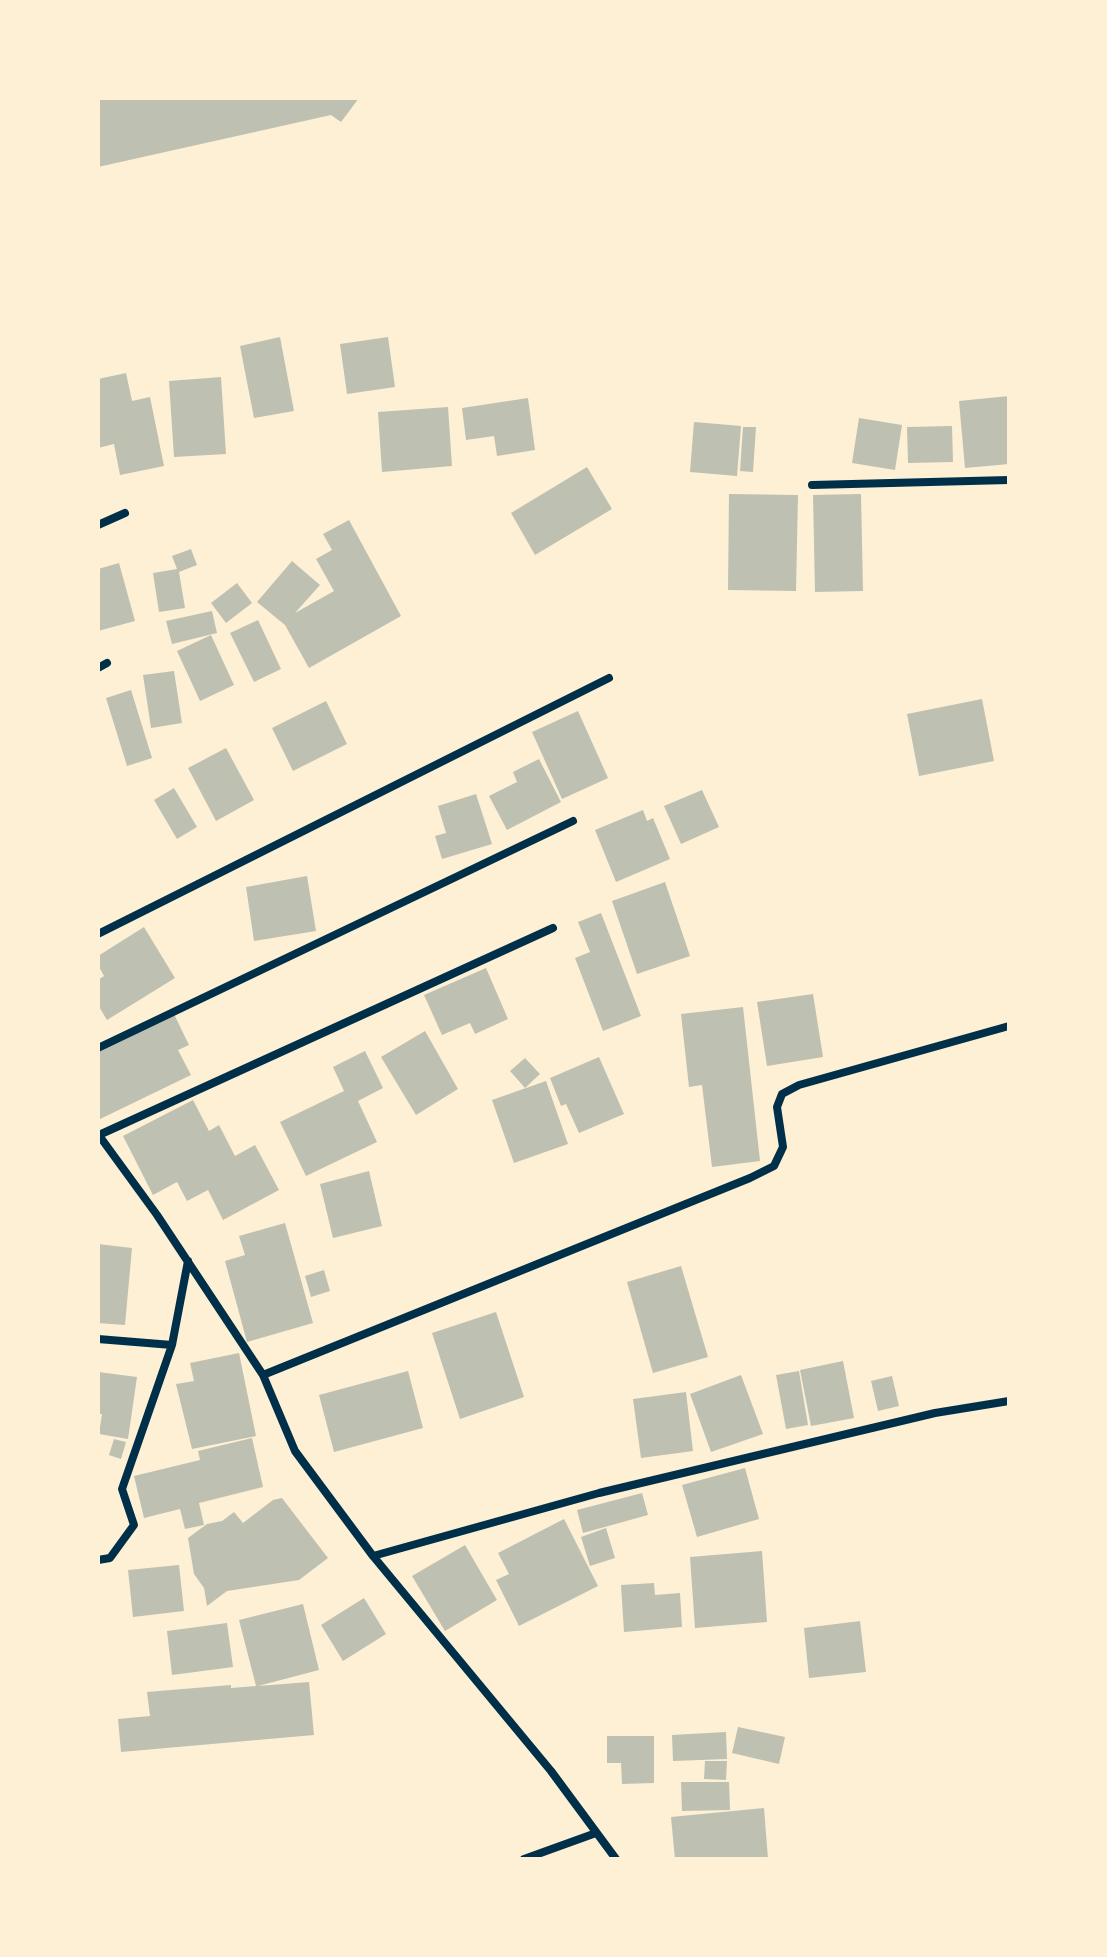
<!DOCTYPE html>
<style>
body{margin:0}
#map{position:relative;width:1107px;height:1957px;overflow:hidden;background:#fdf0d5;font-family:"Roboto Condensed",sans-serif}
canvas{display:block}
.frame{position:absolute;inset:0;border:100px solid #fdf0d5;pointer-events:none}
</style>
<div id="map">
<canvas width="1107" height="1957"></canvas>
<div class="frame"></div>
</div>
<script>
const c = document.querySelector('canvas').getContext('2d');
c.lineJoin = 'round';
function paint(path, color) { c.fillStyle = color; c.fill(path, 'evenodd'); }
const poly = rows => new Path2D(rows.map(r => 'M' + r).join(''));
function trace(path, color, width, dash) { c.strokeStyle = color; c.lineWidth = width; c.lineCap = dash ? 'butt' : 'round'; c.setLineDash(dash || []); c.stroke(path); }
paint(poly([
 [98,98,359,98,341,122,331,115,98,167],
 [280,337,294,411,254,418,240,346],
 [388,337,395,387,347,394,340,344],
 [126,373,132,401,150,397,164,466,120,475,114,444,98,448,98,379],
 [221,377,226,454,174,457,169,381],
 [1009,396,1009,464,965,468,959,401],
 [528,398,535,450,497,456,494,436,466,440,462,408],
 [448,407,452,466,382,472,378,412],
 [859,418,902,425,895,470,852,463],
 [694,422,741,426,737,476,690,472],
 [952,426,953,462,908,463,907,427],
 [743,427,756,427,753,472,740,471],
 [587,467,612,509,535,555,511,513],
 [729,494,798,495,796,591,728,590],
 [861,494,863,591,815,592,813,495],
 [349,520,401,616,309,668,285,625,257,602,292,561,320,585,295,613,334,591,316,559,332,550,323,534],
 [191,549,197,565,179,572,185,608,159,612,153,573,177,569,172,556],
 [119,563,135,621,98,631,98,569],
 [237,583,252,603,226,623,211,603],
 [212,611,217,633,172,644,166,621],
 [258,620,281,669,254,682,230,633],
 [211,635,234,685,200,701,177,651],
 [174,671,182,723,151,728,143,675],
 [131,690,152,758,127,766,106,698],
 [982,699,994,761,919,776,907,714],
 [326,701,347,744,293,771,272,728],
 [578,711,608,778,562,799,532,732],
 [226,748,254,800,216,821,188,768],
 [539,759,561,802,507,830,489,796,517,782,513,772],
 [174,788,197,827,177,839,154,800],
 [702,790,719,827,681,844,664,806],
 [476,794,492,844,442,859,435,836,446,833,438,806],
 [643,810,647,821,653,818,670,859,616,882,595,830],
 [307,876,316,931,254,941,246,887],
 [665,882,690,956,637,974,612,901],
 [601,913,641,1016,603,1031,575,958,590,952,578,922],
 [144,927,175,978,107,1020,98,1005,98,980,104,976,98,965,98,956],
 [486,968,508,1019,475,1034,470,1023,442,1035,424,995],
 [813,994,823,1057,767,1066,757,1002],
 [743,1007,760,1161,712,1167,702,1085,689,1087,681,1014],
 [174,1014,189,1045,178,1050,191,1075,98,1120,98,1051],
 [425,1031,458,1089,416,1115,381,1057],
 [365,1051,383,1088,358,1101,377,1142,306,1176,280,1122,344,1091,333,1067],
 [599,1057,624,1114,579,1133,566,1104,561,1106,550,1078],
 [525,1058,540,1074,525,1088,510,1071],
 [546,1081,568,1144,514,1163,492,1100],
 [193,1100,209,1131,219,1125,235,1156,255,1145,279,1190,223,1220,208,1190,187,1201,177,1182,153,1195,123,1136],
 [369,1171,382,1226,333,1238,320,1184],
 [285,1223,313,1323,247,1342,225,1261,245,1255,239,1236],
 [98,1244,132,1248,125,1325,98,1323],
 [681,1266,708,1357,653,1373,627,1282],
 [324,1270,330,1291,311,1297,305,1276],
 [496,1312,524,1397,460,1419,432,1333],
 [239,1353,256,1436,192,1449,176,1384,194,1381,190,1363],
 [843,1361,854,1418,811,1426,800,1370],
 [408,1371,423,1428,334,1452,319,1395],
 [799,1371,808,1425,786,1429,776,1375],
 [98,1372,137,1377,128,1439,99,1434,102,1414,98,1414],
 [741,1375,763,1434,711,1452,690,1394],
 [892,1376,899,1406,878,1411,871,1381],
 [686,1392,693,1451,641,1458,633,1399],
 [252,1438,263,1487,199,1503,204,1525,185,1529,180,1509,144,1518,134,1476,200,1460,198,1451],
 [114,1439,126,1442,121,1459,109,1455],
 [745,1468,759,1519,697,1537,682,1485],
 [642,1493,648,1515,583,1533,577,1510],
 [282,1498,328,1558,299,1580,227,1591,207,1606,204,1588,194,1574,188,1538,207,1524,222,1521,234,1512,243,1523,273,1500],
 [564,1519,598,1586,519,1626,496,1580,509,1574,498,1553],
 [606,1528,615,1558,590,1566,581,1537],
 [465,1545,497,1600,445,1631,412,1576],
 [762,1551,767,1622,695,1628,690,1557],
 [179,1565,184,1611,133,1617,128,1570],
 [654,1583,655,1595,680,1593,682,1627,624,1632,621,1585],
 [364,1598,386,1634,343,1661,321,1625],
 [303,1604,319,1670,258,1686,309,1682,314,1735,121,1752,118,1719,150,1716,147,1692,231,1685,231,1688,256,1686,239,1620],
 [860,1621,866,1672,809,1678,804,1628],
 [227,1623,233,1667,172,1675,167,1631],
 [738,1727,785,1737,779,1764,732,1753],
 [726,1732,727,1759,673,1761,672,1735],
 [607,1736,654,1736,654,1783,622,1784,621,1763,607,1763],
 [705,1761,727,1761,726,1780,704,1779],
 [681,1782,729,1782,730,1810,682,1811],
 [764,1808,768,1859,675,1859,671,1817]
]), '#bec0b2');
trace(poly([
 [812,485,1009,480],
 [98,525,125,513],
 [98,668,107,663],
 [98,934,609,678],
 [98,1048,573,821],
 [98,1134,157,1215,263,1375,295,1451,373,1556,551,1771,616,1859],
 [99,1135,553,928],
 [98,1339,172,1345],
 [263,1375,750,1178,774,1166,783,1147,777,1107,782,1094,799,1085,1009,1026],
 [373,1556,599,1493,935,1413,1009,1401],
 [98,1560,110,1558,134,1525,122,1489,172,1345,188,1261],
 [524,1859,596,1833]
]), '#003049', 8);
</script>
